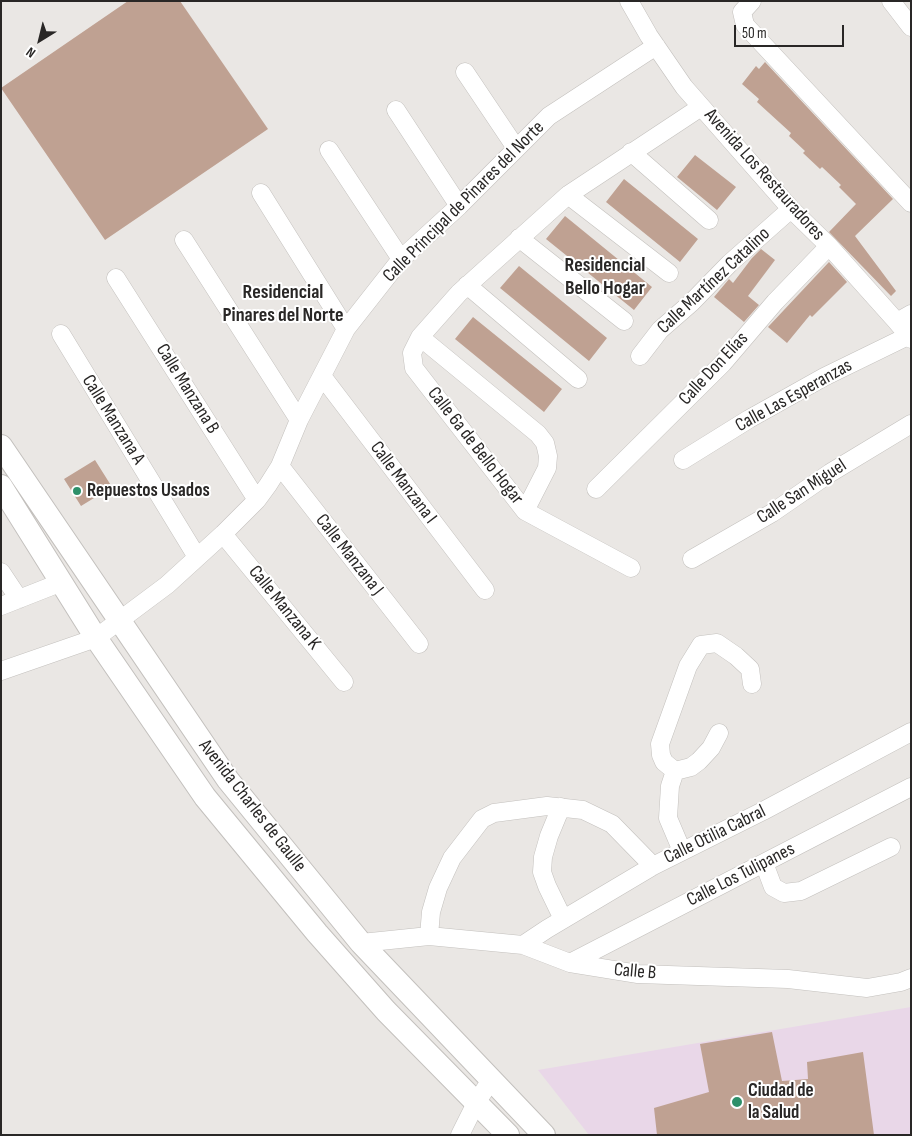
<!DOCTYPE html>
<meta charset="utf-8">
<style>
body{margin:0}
#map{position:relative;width:912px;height:1136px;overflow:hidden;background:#eae7e4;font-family:"Sofia Sans Condensed",sans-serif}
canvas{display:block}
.frame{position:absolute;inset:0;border:2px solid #292726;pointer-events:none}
.north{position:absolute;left:15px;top:15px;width:50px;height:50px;-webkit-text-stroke:4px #fff;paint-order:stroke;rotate:216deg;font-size:14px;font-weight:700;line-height:20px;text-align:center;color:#292726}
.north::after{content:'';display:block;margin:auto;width:18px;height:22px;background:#292726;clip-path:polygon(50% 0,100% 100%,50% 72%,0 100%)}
.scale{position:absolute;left:734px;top:25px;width:110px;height:22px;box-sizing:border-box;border:2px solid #292726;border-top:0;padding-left:6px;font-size:15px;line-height:18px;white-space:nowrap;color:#292726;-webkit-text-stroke:4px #fff;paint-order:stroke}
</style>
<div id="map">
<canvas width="912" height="1136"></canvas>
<div class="frame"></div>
<div class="north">N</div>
<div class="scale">50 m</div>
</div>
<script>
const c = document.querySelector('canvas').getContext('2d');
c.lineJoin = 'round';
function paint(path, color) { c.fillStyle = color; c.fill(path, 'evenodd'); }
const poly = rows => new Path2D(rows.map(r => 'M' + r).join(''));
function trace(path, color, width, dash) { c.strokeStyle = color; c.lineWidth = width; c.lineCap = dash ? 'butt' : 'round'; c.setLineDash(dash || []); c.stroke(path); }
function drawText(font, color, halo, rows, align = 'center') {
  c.font = font + ' "Sofia Sans Condensed",sans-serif'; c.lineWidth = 4; c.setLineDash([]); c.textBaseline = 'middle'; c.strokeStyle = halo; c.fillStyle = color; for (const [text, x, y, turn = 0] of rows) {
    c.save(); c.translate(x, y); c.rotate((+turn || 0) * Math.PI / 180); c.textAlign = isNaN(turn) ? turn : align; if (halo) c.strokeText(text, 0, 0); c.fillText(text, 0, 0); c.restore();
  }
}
paint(poly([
 [911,1007,911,1135,589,1135,538,1070]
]), '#e9d7e8');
paint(poly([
 [128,1,180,1,268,129,105,240,1,88],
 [765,62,893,199,855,236,896,291,891,296,829,232,856,204,839,187,841,185,822,167,820,169,803,153,805,151,789,136,791,133,757,102,759,99,742,84,756,66,759,69],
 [695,155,736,187,717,210,677,177],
 [624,179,698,239,680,262,606,202],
 [565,216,652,287,634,310,546,239],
 [761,249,775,260,748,296,759,305,744,322,714,297,729,279,733,283,752,258],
 [829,262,847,282,812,317,810,315,787,343,768,327],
 [519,266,607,338,589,361,500,288],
 [473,317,562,389,544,412,455,339],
 [95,460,112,487,81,506,64,479],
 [772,1032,782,1081,808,1079,807,1062,863,1052,874,1135,657,1135,654,1108,709,1092,700,1044]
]), '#bfa192');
const minor = poly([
 [629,1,649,36,684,87,791,209,829,246,897,322,911,339],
 [752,1,742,12,745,25,911,203],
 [891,1,911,27],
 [465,72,516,148],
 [396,110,459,206],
 [329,150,401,259],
 [631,152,709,220],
 [261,193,346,329],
 [568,195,669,273],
 [519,238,624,321],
 [184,240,299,420],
 [116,278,257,500],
 [467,285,578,379],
 [897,322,911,314],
 [61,334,197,557],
 [420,337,538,434,545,443,548,456,547,468,525,511],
 [640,356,660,330,691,303,730,263,791,209],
 [322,376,485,590],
 [683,460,749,419,824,377,908,336],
 [280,466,419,644],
 [596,489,723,363,775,302,829,246],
 [223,534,344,682],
 [692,559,772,513,830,473,911,424],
 [631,568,525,511,414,368,412,353,420,337,459,293,568,195,701,107],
 [1,572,19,599],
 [1,606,62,582],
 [1,671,96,638,167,585,223,534,257,500,268,485,280,466,299,420,346,329,401,259,459,206,549,116,656,46],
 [675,771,691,767,699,761,711,748,719,733],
 [561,807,549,836,543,857,542,872,547,886,563,919],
 [682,851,668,818,670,786,675,771,664,762,661,755,660,744,688,666,701,645,717,643,736,656,750,669,752,684],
 [764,863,773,887,784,893,801,891,891,847],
 [429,936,431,912,438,888,452,858,482,819,494,813,547,806,583,810,612,824,653,866],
 [361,943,429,936,523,945,570,963,638,974,788,979,867,988,901,982,911,978],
 [523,945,547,929,653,866,763,811,911,732],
 [570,963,911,787],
 [460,1135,476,1103,491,1080]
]);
const major = poly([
 [1,446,228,780,361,943,544,1135],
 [1,486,96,638,205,797,317,933,386,1011,508,1135]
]);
trace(minor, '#c3c0bd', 19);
trace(major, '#c3c0bd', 24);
trace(minor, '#fff', 18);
trace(major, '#fff', 22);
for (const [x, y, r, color] of [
 [77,491,5,"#2e906a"],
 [737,1102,6,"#2e906a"]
]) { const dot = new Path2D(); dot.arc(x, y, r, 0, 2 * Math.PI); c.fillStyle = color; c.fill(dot); trace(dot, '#fff', 2); }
drawText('19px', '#292726', '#fff', [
 ["Avenida Los Restauradores",764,175,48],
 ["Calle Principal de Pinares del Norte",464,202,-45],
 ["Calle Martínez Catalino",714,281,-43],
 ["Calle Don Elías",714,369,-47],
 ["Calle Manzana B",187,389,58],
 ["Calle Las Esperanzas",794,396,-29],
 ["Calle Manzana A",113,420,58],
 ["Calle 6a de Bello Hogar",475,446,52],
 ["Calle Manzana I",403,483,53],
 ["Calle San Miguel",802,492,-33],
 ["Calle Manzana J",349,555,52],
 ["Calle Manzana K",284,608,51],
 ["Avenida Charles de Gaulle",252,806,52],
 ["Calle Otilia Cabral",715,835,-26],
 ["Calle Los Tulipanes",741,875,-27],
 ["Calle B",635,972,5]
]);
drawText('bold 19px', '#292726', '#fff', [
 ["Repuestos Usados",87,491],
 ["Ciudad de",748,1091],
 ["la Salud",748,1113]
], 'left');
drawText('bold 20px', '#292726', '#fff', [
 ["Residencial",605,266],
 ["Bello Hogar",605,289],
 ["Residencial",283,293],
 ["Pinares del Norte",283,316]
]);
</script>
